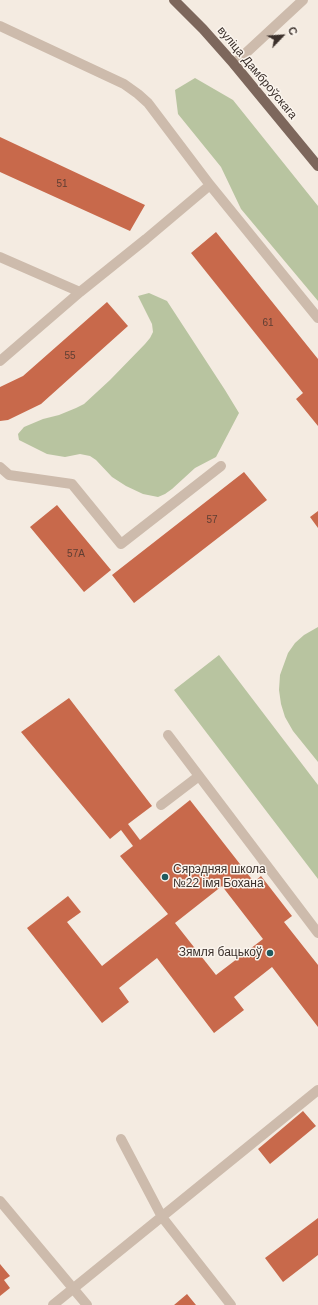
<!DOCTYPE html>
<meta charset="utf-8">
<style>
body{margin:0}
#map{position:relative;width:318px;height:1305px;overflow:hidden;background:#f4ebe1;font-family:Helvetica,sans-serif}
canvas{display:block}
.north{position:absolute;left:262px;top:16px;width:40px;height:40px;-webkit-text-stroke:3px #fbf5ee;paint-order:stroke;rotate:65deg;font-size:11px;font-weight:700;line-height:16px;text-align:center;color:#3b302b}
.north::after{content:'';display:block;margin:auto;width:14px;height:18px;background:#3b302b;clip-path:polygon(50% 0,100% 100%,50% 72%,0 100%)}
</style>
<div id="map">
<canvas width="318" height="1305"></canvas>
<div class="north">С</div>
</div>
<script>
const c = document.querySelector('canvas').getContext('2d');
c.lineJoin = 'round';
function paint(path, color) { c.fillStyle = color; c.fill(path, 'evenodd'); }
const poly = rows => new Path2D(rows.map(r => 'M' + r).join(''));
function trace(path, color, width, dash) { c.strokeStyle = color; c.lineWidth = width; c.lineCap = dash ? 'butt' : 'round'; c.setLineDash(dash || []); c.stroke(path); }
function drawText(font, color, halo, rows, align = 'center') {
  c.font = font + ' Helvetica,sans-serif'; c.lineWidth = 3; c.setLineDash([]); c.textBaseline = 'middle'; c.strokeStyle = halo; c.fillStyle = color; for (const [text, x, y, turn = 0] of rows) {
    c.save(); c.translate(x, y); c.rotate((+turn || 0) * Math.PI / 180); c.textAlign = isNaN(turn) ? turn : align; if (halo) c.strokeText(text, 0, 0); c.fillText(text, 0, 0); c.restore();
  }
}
paint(poly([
 [195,78,233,100,318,206,318,301,241,209,221,167,178,114,175,90],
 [149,293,167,301,225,390,239,413,216,457,195,468,172,489,165,494,158,497,143,494,126,486,112,477,96,460,90,456,80,454,65,457,47,454,19,440,18,434,24,427,43,419,59,415,76,408,84,404,110,380,145,344,150,338,153,332,152,324,138,296],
 [318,627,318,762,293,731,285,717,281,704,279,690,280,675,288,653,295,643,304,635],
 [219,655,318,785,318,879,174,690]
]), '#b8c4a0');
paint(poly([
 [0,137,145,205,130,231,0,172],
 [216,232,318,359,318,426,296,399,303,393,191,253],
 [107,302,128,326,41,404,8,420,0,421,0,387,23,376],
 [244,472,267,500,134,603,112,575],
 [57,505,111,570,84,592,30,527],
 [318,511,318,528,310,517],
 [69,698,152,806,128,824,140,840,190,800,254,882,261,876,292,916,284,922,318,965,318,1027,272,967,234,997,244,1010,214,1033,157,958,119,988,129,1002,102,1023,27,928,68,896,81,912,67,922,102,966,168,914,120,856,133,846,121,830,110,839,21,732],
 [222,886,263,939,216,975,175,923],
 [303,1111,316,1126,270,1164,258,1149],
 [318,1218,318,1255,283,1282,265,1258],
 [0,1264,10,1276,4,1280,10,1288,0,1296],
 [187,1294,196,1305,174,1305]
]), '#c8694b');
trace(poly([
 [0,26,124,84,138,94,148,103,210,185,318,318],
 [234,64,303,0],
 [0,257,80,292],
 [0,361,80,292,146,239,210,185],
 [0,467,9,475,72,484,121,544,221,466],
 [168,735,318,933],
 [161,805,199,776],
 [121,1139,162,1217,231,1305],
 [0,1201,87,1305],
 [53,1305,318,1090]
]), '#cdbbac', 10);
trace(poly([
 [174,0,203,29,234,64,318,166]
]), '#7d675c', 10);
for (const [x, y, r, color] of [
 [165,877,4,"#1f5a5e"],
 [270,953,4,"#1f5a5e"]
]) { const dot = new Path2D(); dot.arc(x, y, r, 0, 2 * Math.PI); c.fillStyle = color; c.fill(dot); trace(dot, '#fbf5ee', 1.5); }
drawText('10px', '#5e3e33', null, [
 ["51",62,184],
 ["61",268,323],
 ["55",70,356],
 ["57",212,520],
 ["57А",76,554]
]);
drawText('12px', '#3b302b', '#fbf5ee', [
 ["вуліца Дамброўскага",257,73,50]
]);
drawText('12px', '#3b302b', '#fbf5ee', [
 ["Сярэдняя школа",173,870],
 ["№22 імя Бохана",173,884],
 ["Зямля бацькоў",262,953,"right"]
], 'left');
</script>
